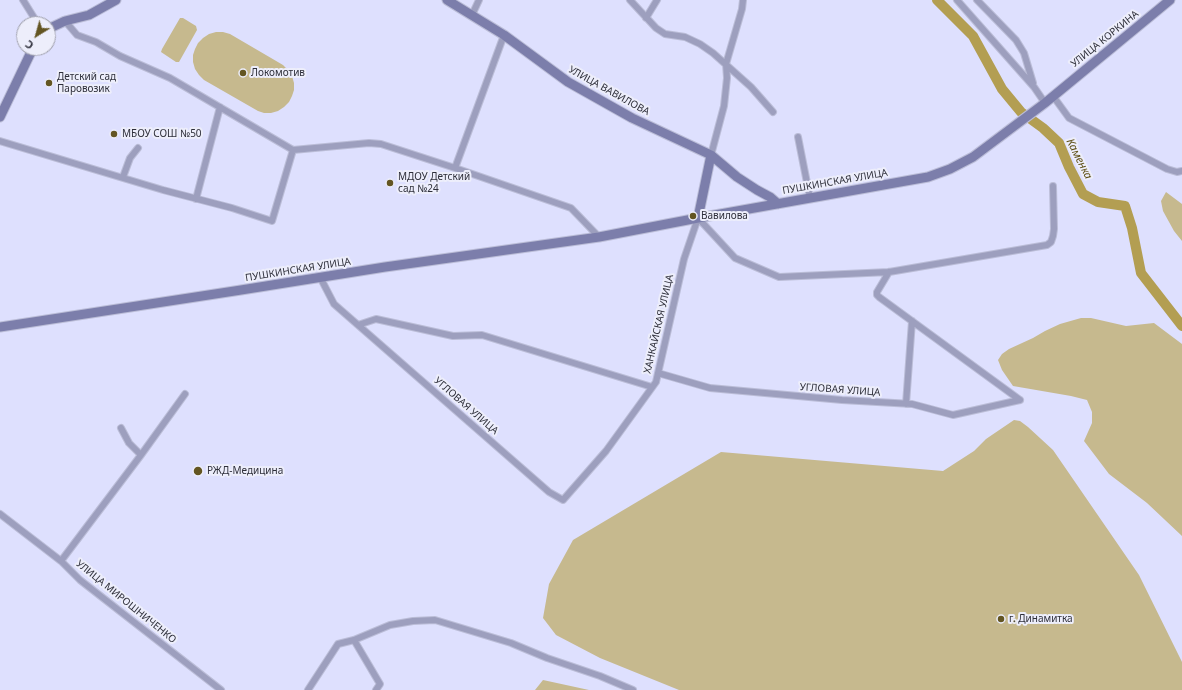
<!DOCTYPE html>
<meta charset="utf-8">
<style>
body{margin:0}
#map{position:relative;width:1182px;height:690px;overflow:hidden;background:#dee0fe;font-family:"Noto Sans",sans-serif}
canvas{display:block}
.north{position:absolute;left:16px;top:16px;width:40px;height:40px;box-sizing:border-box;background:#edeefb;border:1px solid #a1a2ae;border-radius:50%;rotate:217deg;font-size:11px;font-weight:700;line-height:16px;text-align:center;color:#2e2f3a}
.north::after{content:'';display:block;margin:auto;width:14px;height:18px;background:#635522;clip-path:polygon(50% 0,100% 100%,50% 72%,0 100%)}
</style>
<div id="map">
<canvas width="1182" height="690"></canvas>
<div class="north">С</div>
</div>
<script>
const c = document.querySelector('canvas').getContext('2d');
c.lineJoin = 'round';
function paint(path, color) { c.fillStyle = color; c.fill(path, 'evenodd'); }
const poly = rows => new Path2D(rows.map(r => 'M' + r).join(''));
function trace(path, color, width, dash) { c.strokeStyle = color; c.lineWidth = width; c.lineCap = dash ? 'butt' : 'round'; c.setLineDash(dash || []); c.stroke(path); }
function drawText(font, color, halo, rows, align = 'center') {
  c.font = font + ' "Noto Sans",sans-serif'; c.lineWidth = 4; c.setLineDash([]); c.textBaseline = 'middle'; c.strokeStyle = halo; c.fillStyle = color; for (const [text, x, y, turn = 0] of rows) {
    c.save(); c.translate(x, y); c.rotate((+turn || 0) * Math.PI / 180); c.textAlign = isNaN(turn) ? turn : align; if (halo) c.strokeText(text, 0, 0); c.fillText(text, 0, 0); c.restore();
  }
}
paint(poly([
 [180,18,183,18,196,26,197,30,179,62,176,62,161,52,162,49],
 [216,32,223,32,230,34,283,65,288,70,292,76,294,83,294,90,292,96,289,102,284,107,278,111,271,113,264,113,258,111,204,80,199,75,195,69,193,62,193,55,195,49,198,43,203,38,209,34],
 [1166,192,1182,204,1182,241,1174,231,1163,211,1161,201],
 [1081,318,1091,318,1126,326,1154,323,1182,344,1182,536,1147,503,1109,474,1084,441,1092,423,1092,412,1087,400,1071,396,1013,386,1002,370,998,360,1002,354,1009,349,1033,338,1045,331,1060,324],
 [1014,420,1020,421,1028,427,1053,450,1139,575,1182,662,1182,690,679,690,600,658,556,635,543,618,549,584,573,540,721,452,943,471,974,451,986,439],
 [543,680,589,690,535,690]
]), '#c6b98e');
trace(poly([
 [937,0,973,36,1002,89,1021,112,1043,128,1059,143,1069,167,1083,194,1098,202,1125,206,1132,228,1141,273,1182,326]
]), '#b39e52', 10);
const street = poly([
 [23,0,38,24],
 [630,0,656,28,665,34,685,37,700,44,713,53,751,87,773,112],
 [957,0,1034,87,1045,103],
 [977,0,1016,40,1024,53,1033,83],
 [472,15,479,0],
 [646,18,657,0],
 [65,21,77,35,96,42,120,56,170,78,293,150,369,143,381,144,455,168,571,208,599,237],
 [1053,96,1069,118,1167,169,1177,172,1182,171],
 [798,137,810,198],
 [0,141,163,190,232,208,272,221,293,150],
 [711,155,724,106,727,78,726,64,742,9,743,0],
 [455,168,504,35],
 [123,177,130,158,138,148],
 [196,199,220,107],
 [889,272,877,292,877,295,879,297,1020,400],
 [320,277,334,304,549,492,563,500,606,451,656,382,684,259,698,218,735,258,779,277,889,272,1047,245,1051,242,1053,236,1054,229,1053,186],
 [358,325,376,319,453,336,482,335,652,387],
 [658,373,710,388,842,400,912,404,953,415,1020,400],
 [906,404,912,321],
 [121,428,129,443,141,455],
 [0,514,61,561,80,580,221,690],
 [61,561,141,455,185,394],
 [354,640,380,684,376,690],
 [308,690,338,644,354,640,390,625,413,621,435,620,511,643,547,658,600,676,633,690]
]);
const secondary = poly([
 [447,0,504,35,568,82,632,118,711,155,737,177,757,190,770,197,778,204],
 [48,29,65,21,89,15,116,0],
 [0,117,33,48],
 [698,218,711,155],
 [0,327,241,290,385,267,599,237,698,218,928,177,950,169,973,157,1045,103,1170,0]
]);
trace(street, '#bbbdd7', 8);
trace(secondary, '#bbbdd7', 11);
trace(street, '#9d9fbe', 6);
trace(secondary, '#7c7eab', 9);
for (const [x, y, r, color] of [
 [243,73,4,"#635522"],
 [49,83,4,"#635522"],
 [114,134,4,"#635522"],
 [390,183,4,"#635522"],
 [693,216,4,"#635522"],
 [198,471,5,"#635522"],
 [1001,619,4,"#635522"]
]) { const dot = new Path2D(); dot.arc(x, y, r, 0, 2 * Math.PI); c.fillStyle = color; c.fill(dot); trace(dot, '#edeefb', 1.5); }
drawText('10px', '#2e2f3a', '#edeefb', [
 ["УЛИЦА КОРКИНА",1105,39,-39],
 ["УЛИЦА ВАВИЛОВА",609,91,29],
 ["ПУШКИНСКАЯ УЛИЦА",835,182,-10],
 ["ПУШКИНСКАЯ УЛИЦА",298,270,-9],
 ["ХАНКАЙСКАЯ УЛИЦА",659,324,-77],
 ["УГЛОВАЯ УЛИЦА",840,390,4],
 ["УГЛОВАЯ УЛИЦА",466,406,41],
 ["УЛИЦА МИРОШНИЧЕНКО",126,602,39]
]);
drawText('10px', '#2e2f3a', '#edeefb', [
 ["Локомотив",251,73],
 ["Детский сад",57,77],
 ["Паровозик",57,89],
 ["МБОУ СОШ №50",122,134],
 ["МДОУ Детский",398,177],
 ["сад №24",398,189],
 ["Вавилова",701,216],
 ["РЖД-Медицина",207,471],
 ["г. Динамитка",1009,619]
], 'left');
drawText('italic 11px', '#5e4f15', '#edeefb', [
 ["Каменка",1079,159,63]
]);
</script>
